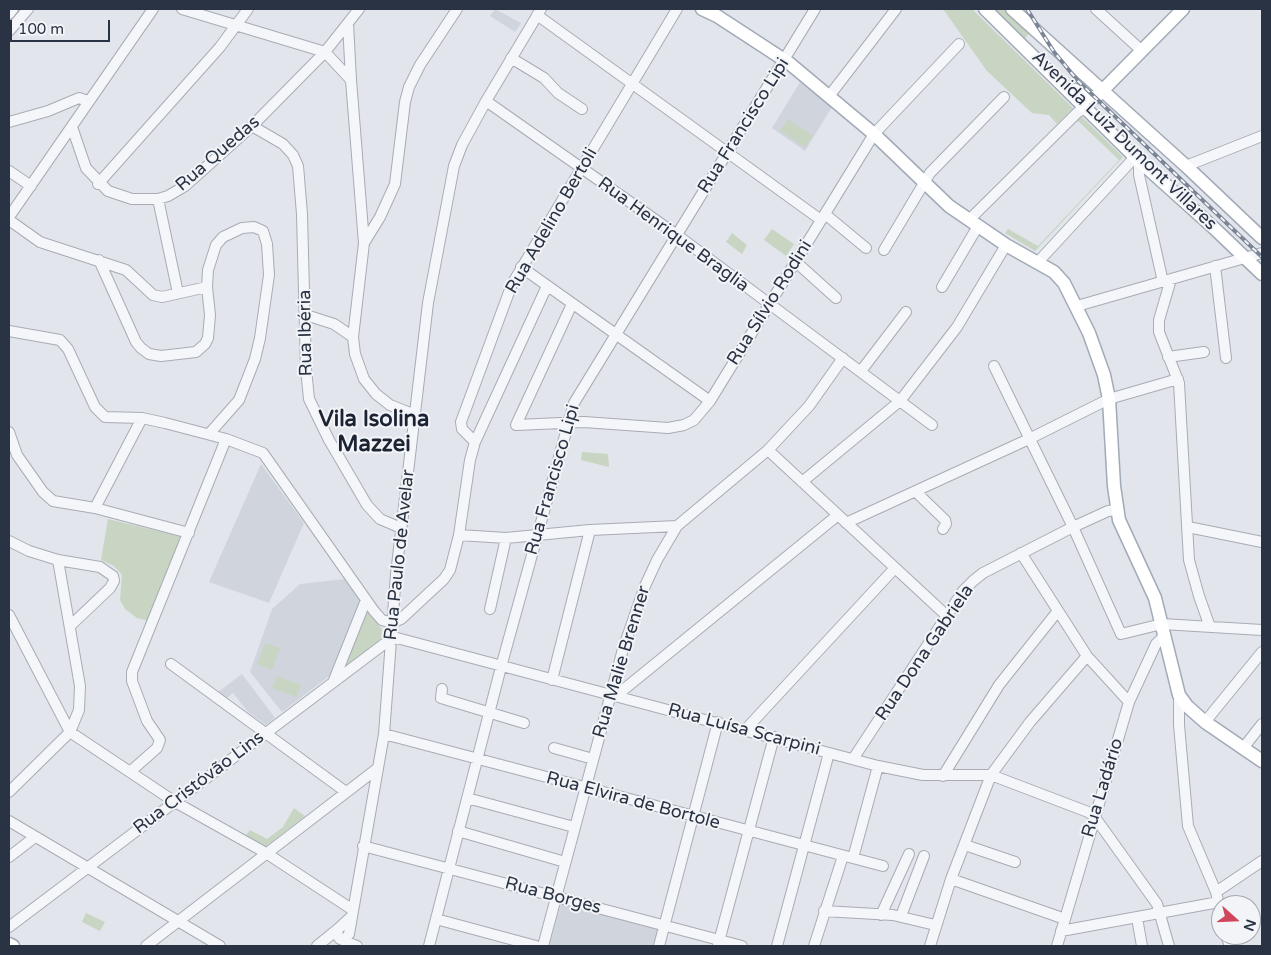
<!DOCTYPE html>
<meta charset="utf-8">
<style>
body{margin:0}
#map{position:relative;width:1271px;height:955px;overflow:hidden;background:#e2e5eb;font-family:"Varela Round",sans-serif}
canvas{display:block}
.frame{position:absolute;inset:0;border:10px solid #2a3343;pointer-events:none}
.north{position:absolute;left:1211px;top:895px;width:50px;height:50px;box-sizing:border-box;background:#f2f4f8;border:1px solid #a2a7b0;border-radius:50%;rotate:110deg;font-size:14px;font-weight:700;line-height:20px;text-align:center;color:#2a3343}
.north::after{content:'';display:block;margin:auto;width:18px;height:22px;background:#d1465b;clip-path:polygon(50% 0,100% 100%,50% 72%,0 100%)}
.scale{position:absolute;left:10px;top:20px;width:100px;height:22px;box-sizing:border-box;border:2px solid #2a3343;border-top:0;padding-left:6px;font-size:15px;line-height:18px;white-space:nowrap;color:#2a3343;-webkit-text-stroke:4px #f2f4f8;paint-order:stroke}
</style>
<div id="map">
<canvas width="1271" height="955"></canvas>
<div class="frame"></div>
<div class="north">N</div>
<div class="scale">100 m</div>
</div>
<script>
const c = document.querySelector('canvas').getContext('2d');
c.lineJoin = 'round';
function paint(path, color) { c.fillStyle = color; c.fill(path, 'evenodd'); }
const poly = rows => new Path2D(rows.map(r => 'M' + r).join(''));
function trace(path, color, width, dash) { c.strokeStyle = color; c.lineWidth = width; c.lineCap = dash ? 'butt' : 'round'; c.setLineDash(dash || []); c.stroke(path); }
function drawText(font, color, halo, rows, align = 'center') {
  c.font = font + ' "Varela Round",sans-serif'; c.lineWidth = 4; c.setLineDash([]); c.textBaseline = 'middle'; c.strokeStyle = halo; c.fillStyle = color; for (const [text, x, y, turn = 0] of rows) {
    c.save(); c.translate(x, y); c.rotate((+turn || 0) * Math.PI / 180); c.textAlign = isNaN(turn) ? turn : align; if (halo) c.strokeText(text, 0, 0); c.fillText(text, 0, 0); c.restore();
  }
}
paint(poly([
 [495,9,521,23,515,32,490,16],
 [800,82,832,107,805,151,772,128],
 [261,464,304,523,269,603,209,582],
 [345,579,363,604,336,671,282,712,250,672,272,609,300,584],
 [242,674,275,718,266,725,248,712,233,693,227,698,218,692],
 [561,904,658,929,653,946,549,946]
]), '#d0d4dd');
paint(poly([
 [943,9,972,9,1073,108,1057,124,1049,115,1032,113,987,71],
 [992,9,1005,9,1030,32,1024,40],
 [1081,116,1123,157,1035,251,1005,233,1008,229,1038,246,1119,160,1077,120],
 [788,119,813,136,805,147,780,131],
 [772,229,794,244,786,256,764,240],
 [732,233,747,245,742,254,726,242],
 [582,452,608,454,609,467,581,460],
 [108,519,183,537,149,621,137,618,125,609,120,600,122,575,114,566,101,560],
 [365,605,383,631,383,635,377,643,340,670],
 [265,643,280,648,272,670,257,664],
 [277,676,301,685,296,697,272,688],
 [294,808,305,816,265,847,246,835,250,830,267,839,283,827],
 [86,913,105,922,100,931,82,922]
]), '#c8d5c3');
const minor = poly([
 [182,9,325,52,351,80],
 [1096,9,1142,51],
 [9,14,13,9],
 [537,15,821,220],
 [348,23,351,80,364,243,353,337,355,354,364,379,376,394,390,405,415,415],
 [9,31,28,9],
 [511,58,544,78,558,93,582,109],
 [830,95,896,9],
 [486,101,677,235,932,425],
 [9,122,48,111,79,98,88,101],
 [252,126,283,144,293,155,298,166,302,214,306,369,309,399,329,440,367,505,380,519,401,528],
 [72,127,86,168,108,191,132,199,158,199,168,196,185,186,252,126,325,52,359,9],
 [1139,160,1139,175,1163,282],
 [1186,166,1262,136],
 [9,171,31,186],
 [98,184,220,47,248,9],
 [158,199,178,293],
 [825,214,866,248],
 [9,217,153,9],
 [9,220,40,242,126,270,153,295,162,297,207,287],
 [969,220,1078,112,1086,108],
 [364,243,380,217,395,184,405,102,409,87,420,65,457,9],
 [884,250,930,173,1004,97],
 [99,260,136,342,141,348,149,354,161,356,196,352,205,344,208,338,210,315,207,287,208,270,216,245,223,237,242,228,254,227,263,231,267,244,269,275,260,338,255,359,239,400,209,434],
 [796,262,836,298],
 [1038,262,1135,157],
 [1215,266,1226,358],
 [521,267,710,401],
 [1171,279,1159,320,1159,332,1179,383,1189,560,1199,596,1210,627],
 [942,287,978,226],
 [572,304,516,425,584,422,668,428,684,425,694,420,710,401,874,134,959,44],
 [1077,306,1262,253],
 [306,315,334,324,353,337],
 [9,331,60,340,68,349,95,407,105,417,142,418,165,423,226,439,263,453,374,611,382,620,392,623,401,619,444,579,450,570,459,535,470,460,475,442,547,286],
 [1168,357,1204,352],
 [994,366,1073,527,1121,634,1162,624,1262,630],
 [861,371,906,312],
 [9,432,17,455,43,492,53,501,95,508,189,533],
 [475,442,462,429,461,422,512,284,677,9],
 [768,450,947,616],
 [802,482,900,401,957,327,1006,245],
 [916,492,945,520,946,524,943,529],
 [95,508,142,418],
 [846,523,1029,439,1109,399,1178,379],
 [1188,527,1262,542],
 [459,535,506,538,590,530,677,526],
 [9,541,29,551,58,560,100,567,113,576,114,581,110,588,70,626],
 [1021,553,1087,656,1129,702],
 [490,609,506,538],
 [9,615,70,732,175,802,266,853,353,910],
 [171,664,346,792],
 [334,680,366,600],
 [552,680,590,530],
 [442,689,441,698,524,723],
 [617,695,838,515],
 [1179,695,1179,725,1188,826,1216,892,1221,914],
 [1205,722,1262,652],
 [746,729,894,569],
 [384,734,883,866],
 [1244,747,1262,724],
 [554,748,593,759],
 [853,759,963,591,973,581,983,573,1073,527,1108,511,1117,510],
 [131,771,157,748,160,740,147,721,132,681,132,672,226,439],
 [943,776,999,685,1057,612],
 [9,792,70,732,79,710,80,686,58,560],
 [467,798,574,827],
 [9,821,220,946],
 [458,831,565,862],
 [965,845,1015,862],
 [363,846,742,946],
 [9,857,35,837],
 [853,858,878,766],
 [951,879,1065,919],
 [1216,892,1262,861],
 [824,911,893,915,935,925],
 [881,915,909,854],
 [352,916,338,929,337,935,340,939,357,946],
 [901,916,924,856],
 [1137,918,1142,946],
 [436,919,536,946],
 [9,927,384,644,397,638,878,766,923,775,991,775,1088,812,1094,816,1157,904,1169,946],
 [1061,931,1219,902],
 [1226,935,1230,946],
 [345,939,349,934,384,734,396,574,428,303,454,166,462,145,486,101,541,9],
 [718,945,774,737],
 [146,946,378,768],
 [317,946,338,929],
 [429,946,501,667,574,403,815,9],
 [543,946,623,649,645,586,657,560,677,526,768,450,809,406,843,358],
 [659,946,718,722],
 [777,946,829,753],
 [814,946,843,856],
 [930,946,951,879,991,775,1030,722,1087,656],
 [1057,946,1129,702,1156,644,1164,636]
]);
const major = poly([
 [702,9,717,16,789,63,874,134,949,206,1006,245,1054,272,1064,283,1089,333,1104,375,1109,399,1114,486,1119,520,1155,598,1179,695,1187,706,1205,722,1262,761],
 [985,9,1135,157,1215,229,1262,274],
 [1012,9,1186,166,1262,238],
 [1075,90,1085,97,1096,97,1183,9],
 [9,944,13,946]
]);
trace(minor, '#a7acb5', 12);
trace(major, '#a1aab7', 15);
trace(minor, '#f5f6f9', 10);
trace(major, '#fff', 12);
const rail = poly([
 [1027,9,1054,52,1078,81,1262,257]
]);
trace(rail, '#7b8595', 4);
trace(rail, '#f2f4f8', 2, [5.5]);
drawText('18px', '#2a3343', '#f2f4f8', [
 ["Rua Francisco Lipi",744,126,-58],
 ["Avenida Luiz Dumont Villares",1124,141,44],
 ["Rua Quedas",218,154,-41],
 ["Rua Adelino Bertoli",552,221,-60],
 ["Rua Henrique Braglia",673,235,36],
 ["Rua Sílvio Rodini",770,303,-58],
 ["Rua Ibéria",306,333,-91],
 ["Rua Francisco Lipi",553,480,-74],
 ["Rua Paulo de Avelar",400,555,-84],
 ["Rua Dona Gabriela",925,653,-56],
 ["Rua Malie Brenner",622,662,-73],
 ["Rua Luísa Scarpini",744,730,15],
 ["Rua Cristóvão Lins",199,783,-37],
 ["Rua Ladário",1103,788,-73],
 ["Rua Elvira de Bortole",633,801,15],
 ["Rua Borges",553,896,15]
]);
drawText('bold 22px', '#1c2434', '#f2f4f8', [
 ["Vila Isolina",374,420],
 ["Mazzei",374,445]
]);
</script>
